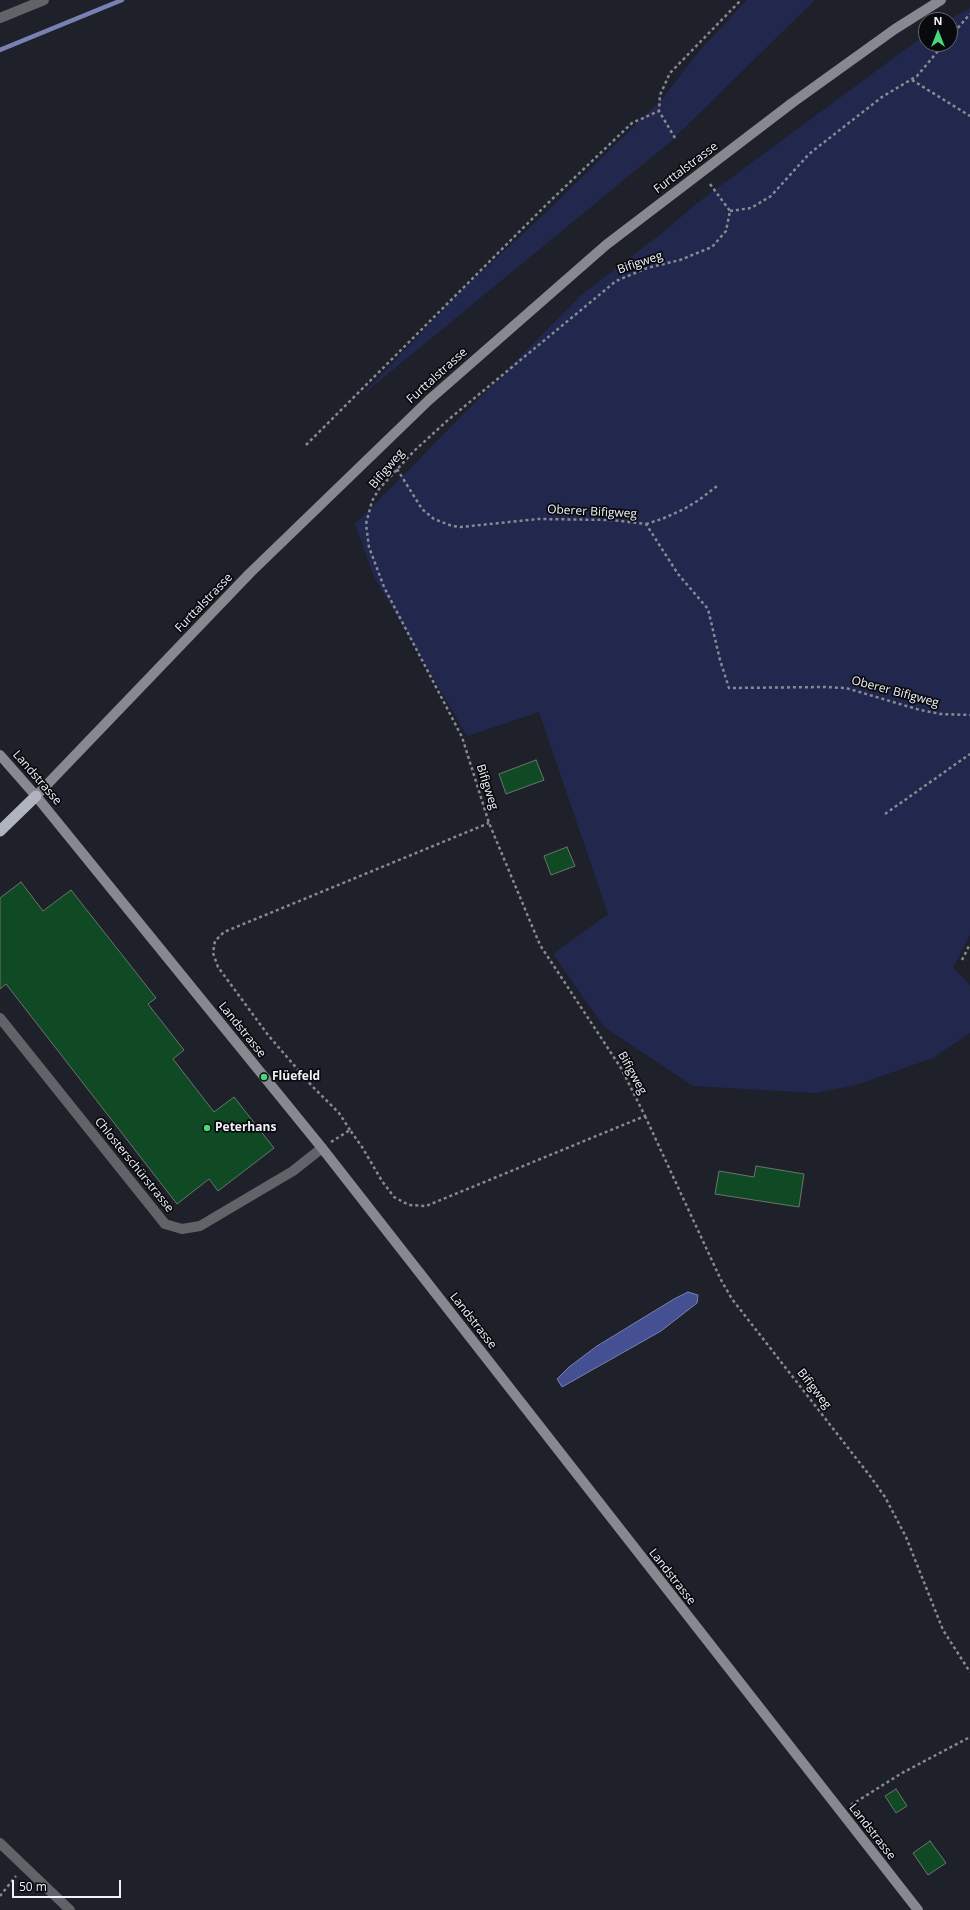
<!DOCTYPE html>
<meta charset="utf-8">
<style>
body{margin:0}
#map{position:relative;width:970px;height:1910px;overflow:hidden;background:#1e202a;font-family:"Open Sans",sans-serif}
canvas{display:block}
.north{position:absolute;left:918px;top:12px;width:40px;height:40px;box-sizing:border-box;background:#090a0e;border:1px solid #65676c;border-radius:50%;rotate:0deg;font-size:11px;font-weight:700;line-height:16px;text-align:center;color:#f0f2f9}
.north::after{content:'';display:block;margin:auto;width:14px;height:18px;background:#49d778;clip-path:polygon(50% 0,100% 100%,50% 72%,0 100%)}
.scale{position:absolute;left:12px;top:1880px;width:109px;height:18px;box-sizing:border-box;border:2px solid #f0f2f9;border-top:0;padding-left:5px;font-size:12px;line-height:14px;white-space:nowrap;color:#f0f2f9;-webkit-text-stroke:3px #090a0e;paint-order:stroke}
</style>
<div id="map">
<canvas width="970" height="1910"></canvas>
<div class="north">N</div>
<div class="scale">50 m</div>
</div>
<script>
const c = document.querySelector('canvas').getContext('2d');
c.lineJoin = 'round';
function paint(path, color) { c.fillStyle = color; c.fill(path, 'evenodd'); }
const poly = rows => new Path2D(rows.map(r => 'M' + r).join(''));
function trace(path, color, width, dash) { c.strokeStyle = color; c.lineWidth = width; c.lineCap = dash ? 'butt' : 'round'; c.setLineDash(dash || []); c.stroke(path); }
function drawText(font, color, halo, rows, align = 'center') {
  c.font = font + ' "Open Sans",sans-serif'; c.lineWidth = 3.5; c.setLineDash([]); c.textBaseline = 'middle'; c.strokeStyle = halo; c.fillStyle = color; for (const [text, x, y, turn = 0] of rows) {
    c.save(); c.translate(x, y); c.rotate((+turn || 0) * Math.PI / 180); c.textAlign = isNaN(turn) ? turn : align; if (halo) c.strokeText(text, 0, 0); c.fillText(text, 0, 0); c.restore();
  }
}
paint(poly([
 [747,0,815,0,669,143,361,396,461,291,542,216,662,99,699,51],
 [970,8,970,935,953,968,970,985,970,1033,933,1058,856,1085,815,1093,693,1086,604,1027,553,954,608,914,539,712,467,736,374,577,355,524,580,296,667,229,697,203,926,34,926,44,950,44,950,20,948,20]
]), '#21274d');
const water = poly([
 [688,1292,698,1295,697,1303,661,1331,562,1387,557,1379,569,1367,597,1346,674,1299,688,1292]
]);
paint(water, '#445092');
trace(water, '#7881b1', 1);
trace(poly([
 [0,50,122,0]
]), '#7881b1', 4.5);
const building = poly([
 [536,760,544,780,506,794,499,774,536,760],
 [567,847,575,866,551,875,544,856,567,847],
 [21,882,43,911,71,890,156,998,148,1004,184,1050,173,1059,214,1112,234,1097,274,1148,218,1191,209,1179,177,1204,6,984,0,989,0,898,21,882],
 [756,1166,804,1174,799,1207,715,1194,719,1171,754,1177,756,1166],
 [896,1789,907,1806,896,1813,885,1796,896,1789],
 [930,1841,946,1863,928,1875,913,1853,930,1841]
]);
paint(building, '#104a24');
trace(building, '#6a756c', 1);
trace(poly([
 [950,37,970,14],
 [912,80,970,116],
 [675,138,659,111,660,95,670,73,741,0],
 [710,184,730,211],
 [730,211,751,208,771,196,809,154,882,97,917,76,944,44],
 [306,445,548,203,632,123,659,111],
 [397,469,422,509,434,519,452,526,461,527,538,519,612,520,646,524,678,574,708,609,720,660,729,688,824,687,846,688,920,710,941,714,970,715],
 [646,524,662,519,684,509,699,500,717,486],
 [885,814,970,754],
 [962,960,970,944],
 [645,1116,721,1280,732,1299,870,1476,885,1497,906,1537,943,1630,970,1672],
 [350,1130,339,1113,312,1086,268,1035,218,967,213,953,215,941,224,932,489,823],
 [331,1142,350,1130,362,1147,382,1181,394,1197,409,1205,426,1206,645,1116,621,1068,540,945,489,823,462,737,384,587,369,547,366,524,372,501,379,489,414,451,448,420,616,281,647,268,680,260,712,247,726,231,730,211],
 [851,1805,902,1773,970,1737],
 [0,1896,16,1876]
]), '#888a93', 2.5, [3, 3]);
trace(poly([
 [0,18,44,0],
 [0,1018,165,1224,182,1229,200,1226,293,1171,322,1148],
 [0,1843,70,1910]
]), '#626368', 10);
trace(poly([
 [0,755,36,796,322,1148,918,1910],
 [36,796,250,573,429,400,606,245,792,103,895,29,941,0]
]), '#878991', 10);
trace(poly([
 [0,831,36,796]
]), '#b0b4c0', 11);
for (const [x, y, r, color] of [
 [264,1077,4,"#49d778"],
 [207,1128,4,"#49d778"]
]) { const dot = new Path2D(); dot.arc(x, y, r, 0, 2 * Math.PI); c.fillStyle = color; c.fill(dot); trace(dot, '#090a0e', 1.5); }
drawText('12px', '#f0f2f9', '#090a0e', [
 ["Furttalstrasse",686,168,-37],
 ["Bifigweg",640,263,-19],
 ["Furttalstrasse",437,376,-42],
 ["Bifigweg",387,469,-50],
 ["Oberer Bifigweg",592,512,3],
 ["Furttalstrasse",204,603,-46],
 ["Oberer Bifigweg",895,692,15],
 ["Landstrasse",37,778,49],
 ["Bifigweg",487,787,72],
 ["Landstrasse",242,1030,51],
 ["Bifigweg",632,1073,61],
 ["Chlosterschürstrasse",134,1165,51],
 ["Landstrasse",473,1321,52],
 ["Bifigweg",814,1389,52],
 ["Landstrasse",672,1577,52],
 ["Landstrasse",872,1832,52]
]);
drawText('bold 12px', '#f0f2f9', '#090a0e', [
 ["Flüefeld",272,1077],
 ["Peterhans",215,1128]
], 'left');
</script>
